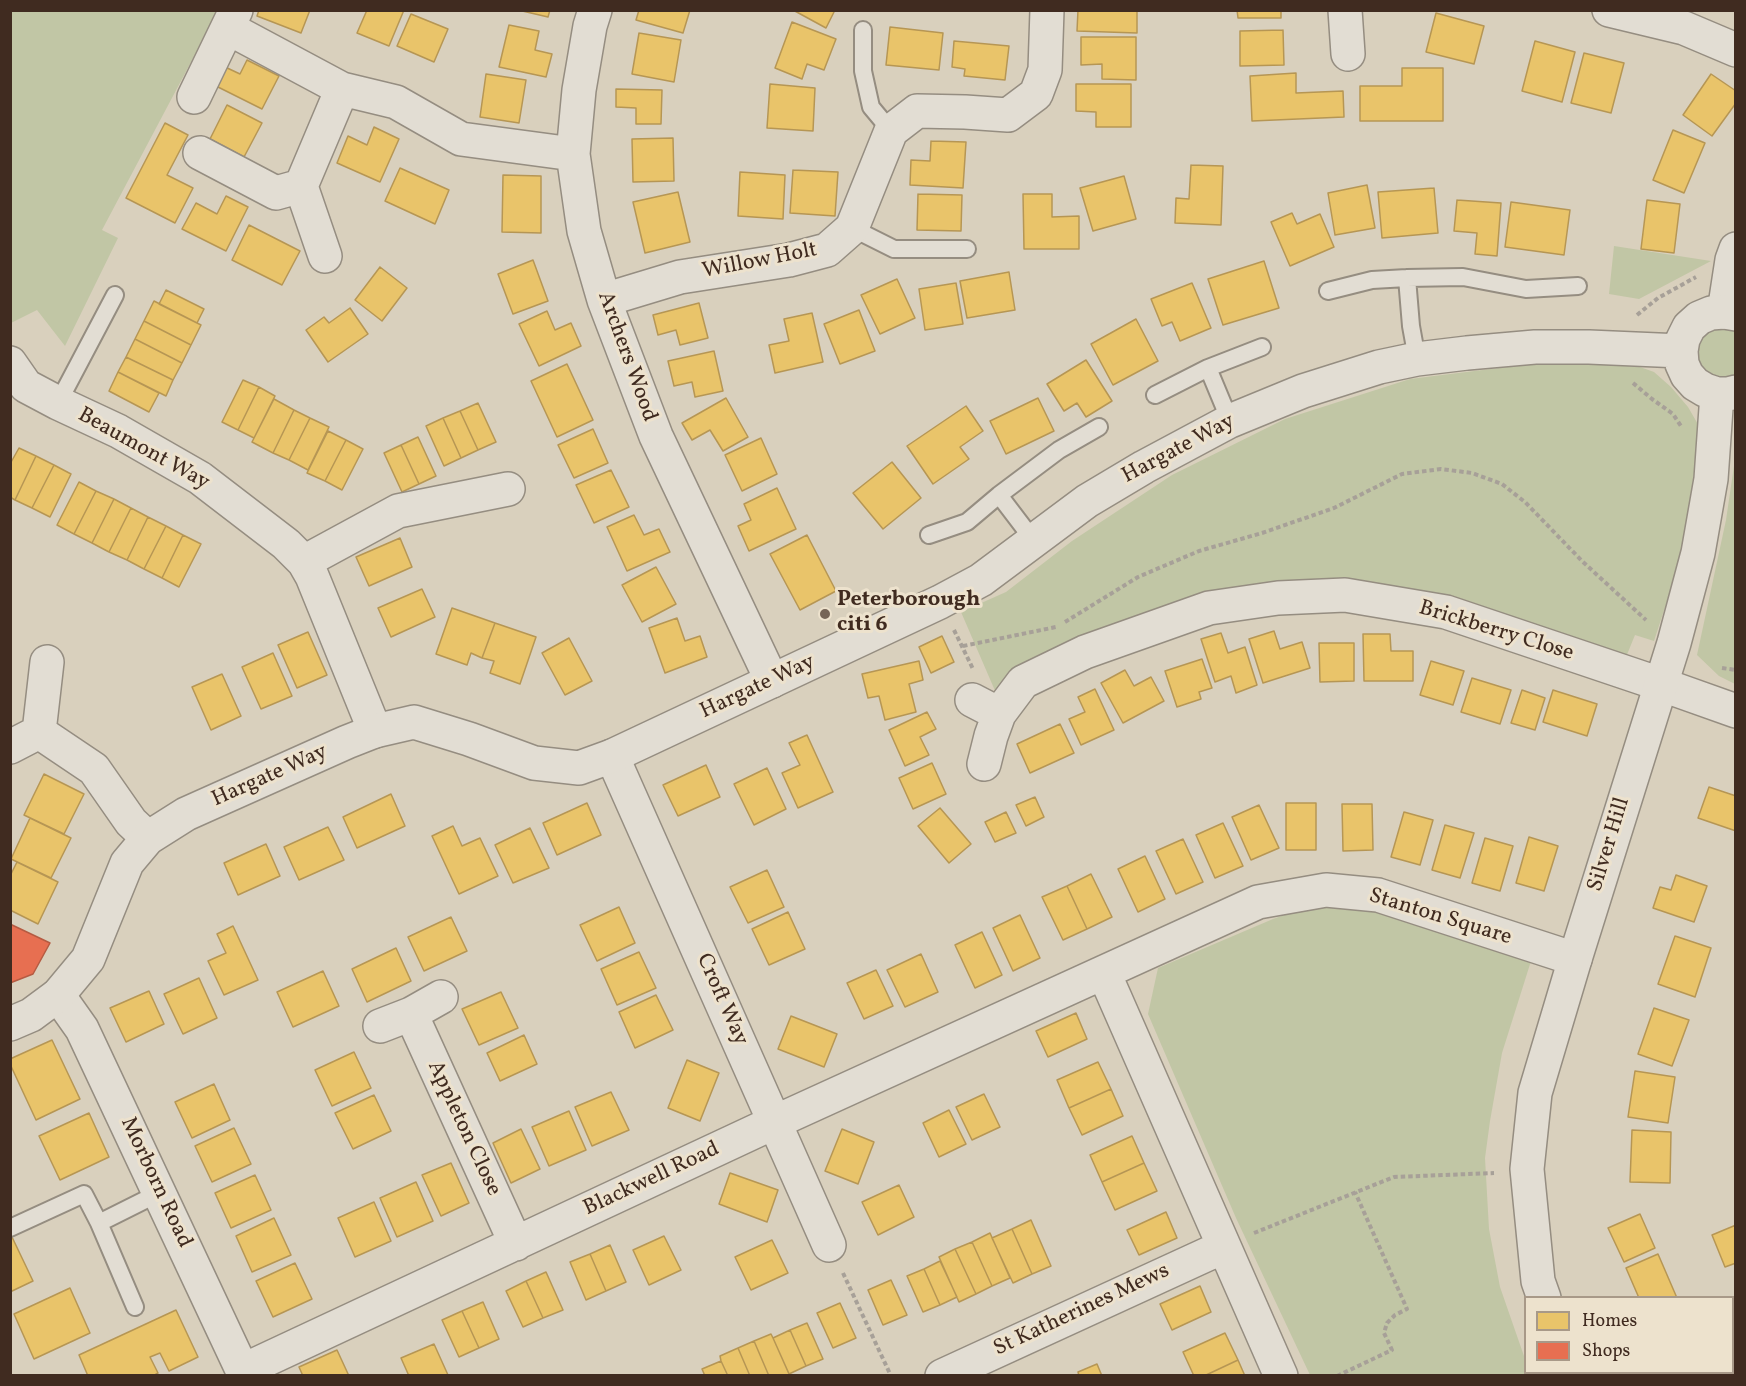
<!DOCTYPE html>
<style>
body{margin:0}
#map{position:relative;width:1746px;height:1386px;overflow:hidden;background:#d9d0bd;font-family:Vollkorn,serif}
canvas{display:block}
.frame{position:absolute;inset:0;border:12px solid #402b20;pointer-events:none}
.legend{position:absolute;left:1524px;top:1296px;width:210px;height:78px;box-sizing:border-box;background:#ede2cd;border:2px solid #a89988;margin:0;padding:8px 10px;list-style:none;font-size:18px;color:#402b20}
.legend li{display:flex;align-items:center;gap:12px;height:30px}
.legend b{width:30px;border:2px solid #a89988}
</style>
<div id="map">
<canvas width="1746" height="1386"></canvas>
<div class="frame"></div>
<ul class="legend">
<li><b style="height:16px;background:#e9c46a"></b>Homes</li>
<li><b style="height:16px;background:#e76f51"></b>Shops</li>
</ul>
</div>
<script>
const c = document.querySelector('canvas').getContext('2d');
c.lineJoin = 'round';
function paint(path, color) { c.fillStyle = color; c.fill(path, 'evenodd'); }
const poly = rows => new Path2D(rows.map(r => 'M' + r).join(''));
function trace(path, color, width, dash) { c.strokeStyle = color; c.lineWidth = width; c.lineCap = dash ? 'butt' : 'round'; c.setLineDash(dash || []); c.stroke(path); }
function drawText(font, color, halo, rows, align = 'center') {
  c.font = font + ' Vollkorn,serif'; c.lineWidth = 6; c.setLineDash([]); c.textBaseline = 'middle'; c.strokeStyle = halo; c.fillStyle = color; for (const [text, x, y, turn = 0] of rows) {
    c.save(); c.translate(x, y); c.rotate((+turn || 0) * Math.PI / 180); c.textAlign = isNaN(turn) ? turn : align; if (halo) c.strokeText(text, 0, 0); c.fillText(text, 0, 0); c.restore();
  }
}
paint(poly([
 [11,11,218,11,102,230,118,238,65,346,37,310,11,323],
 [1614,246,1711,261,1639,299,1609,294],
 [1717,328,1726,328,1736,331,1735,377,1716,379,1702,369,1698,362,1697,353,1698,344,1703,337,1710,331],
 [1531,364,1602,364,1640,367,1654,372,1671,387,1688,407,1699,426,1698,447,1681,558,1654,641,1635,635,1626,657,1345,582,996,693,961,612,1006,592,1072,541,1172,475,1285,419,1410,379],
 [1735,459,1736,684,1735,684,1719,676,1697,655,1726,520],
 [1307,907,1357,907,1424,922,1531,961,1502,1053,1490,1121,1485,1158,1489,1229,1500,1287,1525,1359,1526,1372,1530,1373,1531,1375,1310,1375,1236,1218,1148,1014,1158,968,1273,919]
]), '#c1c6a5');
const homes = poly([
 [259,10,310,10,301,33,257,16,259,10],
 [367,10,404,10,389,46,357,33,367,10],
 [518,10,550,10,548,17,518,10],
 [639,10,690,10,683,33,636,20,639,10],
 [793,10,835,10,826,28,793,10],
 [1078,10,1137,10,1137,33,1077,31,1078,10],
 [1237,10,1281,10,1281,18,1238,18,1237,10],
 [1436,13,1484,26,1474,64,1426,52,1436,13],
 [411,14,448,29,434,62,397,46,411,14],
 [792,22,836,39,824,70,807,64,802,79,775,68,792,22],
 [509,25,539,31,535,50,552,54,546,77,499,67,509,25],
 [890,27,943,33,939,70,886,65,890,27],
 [1283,30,1284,65,1240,66,1240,31,1283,30],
 [639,33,681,40,674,82,632,74,639,33],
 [1081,37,1136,37,1136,80,1102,79,1102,64,1081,65,1081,37],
 [954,41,1009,46,1005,80,964,76,965,69,952,67,954,41],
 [1535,41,1575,52,1562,102,1522,91,1535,41],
 [1584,53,1624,63,1611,113,1571,103,1584,53],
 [247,60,279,76,262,109,214,85,223,66,240,74,247,60],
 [1402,68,1443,68,1443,121,1360,121,1360,86,1402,86,1402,68],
 [1296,73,1296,93,1343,91,1344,117,1252,121,1250,76,1296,73],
 [486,74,526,80,519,123,480,117,486,74],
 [1711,74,1736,91,1736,103,1712,136,1683,115,1711,74],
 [770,84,815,88,813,131,767,128,770,84],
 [1076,84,1131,84,1131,127,1096,127,1096,112,1076,111,1076,84],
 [616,89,662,90,661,124,636,124,636,108,616,107,616,89],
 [227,105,262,123,244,157,210,139,227,105],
 [165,123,188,135,167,175,193,188,175,223,126,198,165,123],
 [374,127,399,139,380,182,337,163,348,136,367,145,374,127],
 [1673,130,1705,143,1684,193,1653,180,1673,130],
 [673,138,674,181,633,182,632,139,673,138],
 [931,141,966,142,963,188,910,185,911,160,930,161,931,141],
 [1191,165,1223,166,1221,225,1175,223,1176,198,1189,199,1191,165],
 [400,168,449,190,435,224,385,201,400,168],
 [793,170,838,172,835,216,790,213,793,170],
 [740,172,785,175,783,219,738,216,740,172],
 [503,175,541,176,541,233,502,232,503,175],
 [1124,176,1136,219,1093,231,1080,188,1124,176],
 [1367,185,1375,228,1335,235,1328,193,1367,185],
 [1434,188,1438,233,1382,238,1378,192,1434,188],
 [678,192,690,242,645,253,633,202,678,192],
 [918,194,962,195,961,231,917,230,918,194],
 [1023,194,1052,194,1052,217,1079,216,1079,249,1024,249,1023,194],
 [226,196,248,207,226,251,182,229,196,203,217,214,226,196],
 [1457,200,1501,203,1497,256,1475,254,1477,233,1454,231,1457,200],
 [1647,200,1680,204,1674,253,1641,249,1647,200],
 [1511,202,1570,210,1564,255,1505,247,1511,202],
 [1292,213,1297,224,1320,214,1334,247,1290,266,1271,222,1292,213],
 [249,225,300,251,282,285,232,260,249,225],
 [533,260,548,301,513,314,498,274,533,260],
 [1264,261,1279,308,1223,325,1208,279,1264,261],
 [380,267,407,288,382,321,355,300,380,267],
 [1009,272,1015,310,967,318,960,281,1009,272],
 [897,279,915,318,880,334,861,295,897,279],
 [956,283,963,324,925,330,919,289,956,283],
 [1192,283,1211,328,1180,341,1172,322,1162,326,1151,299,1192,283],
 [166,290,204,309,197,323,159,304,166,290],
 [154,301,201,325,191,345,144,321,154,301],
 [699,303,708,338,680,345,676,330,658,335,653,315,699,303],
 [350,308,368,334,328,362,306,330,324,317,329,323,350,308],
 [859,310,875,351,840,364,824,324,859,310],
 [547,311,555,330,571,323,581,346,539,366,519,324,547,311],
 [812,313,823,362,775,373,769,345,789,341,784,319,812,313],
 [1136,319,1158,361,1113,385,1091,344,1136,319],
 [144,321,191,345,182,363,135,339,144,321],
 [135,339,182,363,173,380,126,357,135,339],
 [714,351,723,391,695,397,692,382,674,386,668,361,714,351],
 [126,357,173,380,166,396,118,372,126,357],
 [1086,360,1112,401,1086,417,1077,403,1064,411,1047,384,1086,360],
 [567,364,593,420,557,437,531,381,567,364],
 [118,372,159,393,149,412,109,391,118,372],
 [243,380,259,387,238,430,222,422,243,380],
 [259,387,275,396,254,438,238,430,259,387],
 [726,398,748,437,723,451,710,430,692,440,682,423,726,398],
 [1038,398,1054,431,1006,454,990,421,1038,398],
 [274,399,294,410,273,453,252,442,274,399],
 [478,403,496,442,478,450,460,411,478,403],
 [966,406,983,431,960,447,969,459,933,484,907,446,966,406],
 [294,410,310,418,289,460,273,453,294,410],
 [460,411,478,450,461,458,443,418,460,411],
 [310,418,329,427,308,470,289,460,310,418],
 [443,418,461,458,444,466,426,426,443,418],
 [593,429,608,463,574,478,558,445,593,429],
 [328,431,346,440,325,481,307,473,328,431],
 [418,437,436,476,419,484,401,445,418,437],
 [761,438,777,474,742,491,725,455,761,438],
 [346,440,363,449,342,490,325,481,346,440],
 [401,445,419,484,402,492,384,453,401,445],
 [19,448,36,456,15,500,10,497,10,464,19,448],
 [36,456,54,465,32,508,15,500,36,456],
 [892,462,921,498,883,529,853,493,892,462],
 [54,465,71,474,50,517,32,508,54,465],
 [611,470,629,507,594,523,576,485,611,470],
 [79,482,96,491,74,534,57,525,79,482],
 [777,488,796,529,749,551,738,526,751,520,744,504,777,488],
 [96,491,114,499,92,543,74,534,96,491],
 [114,499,131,508,109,552,92,543,114,499],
 [131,508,148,517,127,560,109,552,131,508],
 [634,515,644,535,659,529,670,552,627,571,607,527,634,515],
 [148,517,166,526,144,569,127,560,148,517],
 [166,526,183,535,162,578,144,569,166,526],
 [183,535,201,544,179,587,162,578,183,535],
 [807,535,836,591,800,610,770,554,807,535],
 [400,538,412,567,369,586,356,557,400,538],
 [656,567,676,604,642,622,622,585,656,567],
 [422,589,435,617,391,637,378,608,422,589],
 [452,608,495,623,482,658,471,653,467,665,436,654,452,608],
 [677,618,685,641,700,636,707,657,665,673,649,628,677,618],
 [495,623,536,637,520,684,490,673,494,661,482,658,495,623],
 [1274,631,1280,649,1302,642,1310,668,1263,683,1249,639,1274,631],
 [308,632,327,675,297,688,278,645,308,632],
 [1221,633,1228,653,1245,647,1257,685,1236,693,1231,676,1215,682,1201,639,1221,633],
 [1363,634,1390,634,1391,651,1413,651,1413,681,1364,681,1363,634],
 [942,636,954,662,931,673,919,647,942,636],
 [569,638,592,681,565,695,542,653,569,638],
 [1319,643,1354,643,1354,681,1320,682,1319,643],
 [273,653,292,696,261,709,242,667,273,653],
 [1202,659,1212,688,1199,692,1201,699,1177,707,1165,671,1202,659],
 [919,661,923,680,909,684,916,712,885,720,879,696,868,698,862,674,919,661],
 [1431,661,1464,671,1453,705,1420,695,1431,661],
 [1125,670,1134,686,1151,677,1164,701,1123,723,1101,683,1125,670],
 [222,674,241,716,211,730,192,687,222,674],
 [1472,678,1511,690,1500,724,1461,712,1472,678],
 [1095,689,1114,730,1081,745,1069,719,1085,712,1078,697,1095,689],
 [1522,690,1545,698,1535,730,1511,723,1522,690],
 [1553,690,1597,704,1587,736,1543,722,1553,690],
 [927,712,936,729,920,737,929,755,905,766,889,730,927,712],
 [1060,724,1074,753,1030,773,1017,744,1060,724],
 [807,735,833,792,798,808,782,773,800,765,789,743,807,735],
 [932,763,946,794,913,809,899,778,932,763],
 [706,765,720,797,678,816,663,785,706,765],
 [767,768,786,809,754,825,734,784,767,768],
 [44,774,84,794,64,834,24,815,44,774],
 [1709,787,1736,796,1736,831,1698,818,1709,787],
 [391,794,405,826,357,848,343,817,391,794],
 [1035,797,1044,817,1026,826,1016,805,1035,797],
 [587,803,601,835,557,855,543,823,587,803],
 [1286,803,1316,803,1316,850,1286,850,1286,803],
 [1342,804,1372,804,1373,850,1343,851,1342,804],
 [1259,805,1279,848,1251,860,1232,817,1259,805],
 [940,808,971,844,949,863,918,826,940,808],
 [1006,812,1016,833,995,842,985,822,1006,812],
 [1404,812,1433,820,1420,865,1391,857,1404,812],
 [30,818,71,838,51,878,11,859,30,818],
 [1223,823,1243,866,1215,878,1196,835,1223,823],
 [1445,825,1474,833,1460,878,1432,870,1445,825],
 [453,826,462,846,480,838,498,876,459,894,432,836,453,826],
 [328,827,344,860,299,880,284,847,328,827],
 [530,828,549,868,513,883,495,845,530,828],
 [1529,837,1558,846,1544,891,1516,883,1529,837],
 [1485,838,1513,846,1500,891,1472,883,1485,838],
 [1183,839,1203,882,1176,894,1156,851,1183,839],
 [266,844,280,876,238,895,224,863,266,844],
 [1145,856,1165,899,1138,912,1118,869,1145,856],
 [17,862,58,882,38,924,10,910,10,876,17,862],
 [767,870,784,907,748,923,730,887,767,870],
 [1091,874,1112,917,1087,929,1067,886,1091,874],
 [1676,875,1707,886,1694,922,1653,908,1660,887,1671,890,1676,875],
 [1067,886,1087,929,1063,940,1042,897,1067,886],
 [619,907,635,943,597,961,580,925,619,907],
 [788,912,805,949,769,965,752,929,788,912],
 [1020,915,1040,958,1013,971,993,928,1020,915],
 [451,917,467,951,424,971,408,937,451,917],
 [233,926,258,980,224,995,208,961,226,953,217,934,233,926],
 [982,932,1002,975,975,988,955,945,982,932],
 [1675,936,1711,948,1695,997,1658,984,1675,936],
 [396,948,411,981,367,1002,352,969,396,948],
 [639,952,656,988,617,1005,601,969,639,952],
 [921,954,938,992,905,1007,887,970,921,954],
 [876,970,893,1006,864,1019,847,983,876,970],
 [323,971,339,1006,293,1027,277,992,323,971],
 [199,978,217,1018,183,1034,164,994,199,978],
 [149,991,164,1024,126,1042,110,1008,149,991],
 [501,992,518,1028,479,1045,462,1009,501,992],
 [656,995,673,1030,635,1048,619,1012,656,995],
 [1654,1008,1689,1020,1672,1066,1638,1054,1654,1008],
 [1076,1013,1087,1039,1048,1057,1036,1031,1076,1013],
 [791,1016,837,1034,824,1067,778,1049,791,1016],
 [524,1035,537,1064,500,1081,487,1053,524,1035],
 [52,1040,80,1099,36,1120,10,1064,10,1059,52,1040],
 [354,1052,371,1088,332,1106,315,1070,354,1052],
 [687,1060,719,1073,700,1121,668,1108,687,1060],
 [1098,1062,1111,1089,1069,1108,1057,1080,1098,1062],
 [1635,1071,1675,1077,1668,1123,1628,1117,1635,1071],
 [214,1084,230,1120,192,1138,175,1102,214,1084],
 [1111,1089,1123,1116,1082,1135,1069,1108,1111,1089],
 [611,1092,629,1130,592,1146,575,1107,611,1092],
 [984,1094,1000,1127,972,1140,956,1107,984,1094],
 [374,1095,391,1131,353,1149,335,1113,374,1095],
 [949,1110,966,1144,939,1157,923,1123,949,1110],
 [569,1111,586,1150,549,1166,532,1127,569,1111],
 [89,1113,109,1157,60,1180,39,1136,89,1113],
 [234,1128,251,1164,212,1182,195,1146,234,1128],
 [521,1129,540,1169,511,1183,493,1143,521,1129],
 [842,1129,874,1142,858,1184,825,1171,842,1129],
 [1632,1130,1671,1132,1670,1183,1630,1182,1632,1130],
 [1132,1136,1144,1163,1102,1182,1090,1155,1132,1136],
 [451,1163,469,1203,441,1216,422,1175,451,1163],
 [1144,1163,1157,1191,1115,1210,1102,1182,1144,1163],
 [730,1173,778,1190,767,1222,719,1204,730,1173],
 [255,1175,271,1210,231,1228,215,1193,255,1175],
 [416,1182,433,1221,397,1237,380,1198,416,1182],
 [899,1185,914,1217,878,1235,862,1202,899,1185],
 [374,1202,391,1241,355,1257,338,1218,374,1202],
 [1166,1212,1177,1238,1139,1255,1127,1230,1166,1212],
 [1640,1214,1655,1248,1624,1262,1608,1228,1640,1214],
 [274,1218,291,1255,252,1272,236,1236,274,1218],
 [1031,1220,1051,1266,1032,1274,1012,1229,1031,1220],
 [1736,1225,1736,1263,1725,1267,1712,1235,1736,1225],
 [1012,1229,1032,1274,1013,1283,992,1238,1012,1229],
 [990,1233,1010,1278,992,1286,972,1242,990,1233],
 [664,1236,681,1270,649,1285,633,1250,664,1236],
 [12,1237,33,1281,10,1292,10,1238,12,1237],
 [772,1240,788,1273,751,1290,735,1257,772,1240],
 [972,1242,992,1286,976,1294,955,1249,972,1242],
 [610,1245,626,1282,606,1291,590,1254,610,1245],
 [955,1249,976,1294,959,1302,939,1257,955,1249],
 [590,1254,606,1291,586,1300,570,1262,590,1254],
 [1658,1254,1677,1298,1639,1298,1626,1268,1658,1254],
 [940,1261,957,1297,940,1305,924,1269,940,1261],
 [295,1263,312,1299,273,1317,256,1281,295,1263],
 [924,1269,940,1305,923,1312,907,1276,924,1269],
 [546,1272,563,1310,543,1318,526,1281,546,1272],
 [891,1280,907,1315,883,1325,868,1290,891,1280],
 [526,1281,543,1318,523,1327,506,1291,526,1281],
 [1200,1286,1211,1312,1172,1330,1160,1304,1200,1286],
 [70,1288,90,1333,34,1359,14,1314,70,1288],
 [483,1302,499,1339,479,1348,462,1311,483,1302],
 [840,1303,856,1338,833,1348,817,1313,840,1303],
 [176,1310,198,1357,169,1371,160,1353,150,1357,158,1373,153,1376,88,1376,79,1355,176,1310],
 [462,1311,479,1348,459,1357,442,1320,462,1311],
 [807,1323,823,1359,806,1366,790,1330,807,1323],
 [790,1330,806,1366,789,1374,773,1338,790,1330],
 [1225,1333,1238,1360,1204,1376,1194,1376,1183,1352,1225,1333],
 [771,1334,773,1338,790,1376,769,1376,754,1341,771,1334],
 [754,1341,769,1376,750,1376,738,1348,754,1341],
 [434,1344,448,1375,409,1376,401,1358,434,1344],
 [738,1348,750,1376,728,1376,721,1361,720,1356,738,1348],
 [337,1350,349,1376,303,1376,299,1367,337,1350],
 [1238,1360,1245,1376,1204,1376,1238,1360],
 [721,1361,728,1376,705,1376,702,1369,721,1361],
 [1097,1364,1102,1376,1079,1376,1078,1372,1097,1364]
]);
paint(homes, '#e9c46a');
trace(homes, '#b69654', 1.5);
const shops = poly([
 [10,924,50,943,33,974,10,983,10,924]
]);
paint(shops, '#e76f51');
trace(shops, '#b55b42', 1.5);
const service = poly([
 [863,30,863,71,871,107,891,131],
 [852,228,894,249,967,249],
 [1407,278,1411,326,1417,359],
 [1328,291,1372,280,1407,278,1463,277,1526,289,1578,286],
 [1208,368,1230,421],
 [1155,395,1208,368,1262,347],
 [58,403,115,295],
 [999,495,1034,541],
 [929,535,967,522,999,495,1059,450,1099,427],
 [99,1223,159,1193],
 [10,1228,84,1194,99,1223,135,1307],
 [1652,1372,1653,1376]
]);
const minor = poly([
 [595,10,590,26,579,90,573,154,584,231,604,300,656,436,772,681],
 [1345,10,1348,54],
 [1609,10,1684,28,1736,50],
 [228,28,342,89,396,102,461,139,573,154],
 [194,97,236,10],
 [200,153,276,193,301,186],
 [325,256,301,186,342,89],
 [604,300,680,277,789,260,827,250,852,228,891,131,917,111,965,112,1008,115,1036,94,1045,70,1047,10],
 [1724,312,1732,260,1736,249],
 [10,363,26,386,58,403,118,431,200,478,286,544,304,562,312,576,375,731],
 [304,562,398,511,508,489],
 [47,662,39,732,94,769,131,822,148,838],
 [972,700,999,714],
 [10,747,39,732],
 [612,756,829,1245],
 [984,764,991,736,999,714,1023,682,1085,652,1209,608,1278,598,1345,595,1446,612,1660,684,1736,711],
 [1104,973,1281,1376],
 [58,995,82,1029,245,1376],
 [411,1014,516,1244],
 [380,1026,411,1014,441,997],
 [1732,1346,1736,1344],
 [242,1371,775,1122,1258,902,1326,890,1378,895,1575,959],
 [942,1376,1223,1247],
 [1670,1376,1676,1372]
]);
const tertiary = poly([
 [1736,314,1724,312,1711,313,1699,318,1689,327,1683,339,1681,351,1682,364,1687,375,1695,384,1705,390,1717,394,1728,394,1736,392],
 [10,1024,31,1015,58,995,88,959,127,863,148,838,186,814,347,742,375,731,414,722,469,739,534,763,579,768,612,756,940,602,981,580,1087,501,1144,467,1230,421,1303,391,1379,367,1417,359,1467,353,1535,347,1589,347,1681,351],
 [1544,1298,1538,1281,1527,1169,1535,1093,1575,959,1674,643,1698,553,1711,479,1717,394],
 [1573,1372,1574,1376]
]);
trace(service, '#958d81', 20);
trace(minor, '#958d81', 36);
trace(tertiary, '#958d81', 36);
trace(poly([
 [1637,315,1658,298,1696,277],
 [1633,383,1652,399,1673,414,1681,426],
 [1065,622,1138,577,1199,551,1262,533,1334,508,1402,474,1441,469,1472,473,1502,484,1525,502,1582,561,1646,620],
 [954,630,973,669],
 [963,646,1056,627],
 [1722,668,1736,670],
 [1254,1233,1394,1177,1494,1173],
 [843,1273,891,1376],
 [1337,1376,1392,1350,1384,1333,1387,1323,1395,1315,1407,1309,1355,1192]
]), '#a7a098', 4, [4.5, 3]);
trace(service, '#e2ddd3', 16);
trace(minor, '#e2ddd3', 33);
trace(tertiary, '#e2ddd3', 33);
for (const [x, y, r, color] of [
 [825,614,6,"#766557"]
]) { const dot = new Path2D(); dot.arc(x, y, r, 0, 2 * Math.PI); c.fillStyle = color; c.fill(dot); trace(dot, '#ede2cd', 2); }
drawText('22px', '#402b20', '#ede2cd', [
 ["Willow Holt",760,262,-11],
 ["Archers Wood",626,357,70],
 ["Beaumont Way",143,450,29],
 ["Hargate Way",1179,450,-28],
 ["Brickberry Close",1496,632,17],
 ["Hargate Way",758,688,-25],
 ["Hargate Way",270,777,-24],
 ["Silver Hill",1610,845,-73],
 ["Stanton Square",1440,918,17],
 ["Croft Way",721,1000,66],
 ["Appleton Close",463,1129,65],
 ["Blackwell Road",652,1180,-25],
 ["Morborn Road",155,1183,65],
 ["St Katherines Mews",1082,1311,-25]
]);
drawText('bold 22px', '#402b20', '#ede2cd', [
 ["Peterborough",837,601],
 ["citi 6",837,626]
], 'left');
</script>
